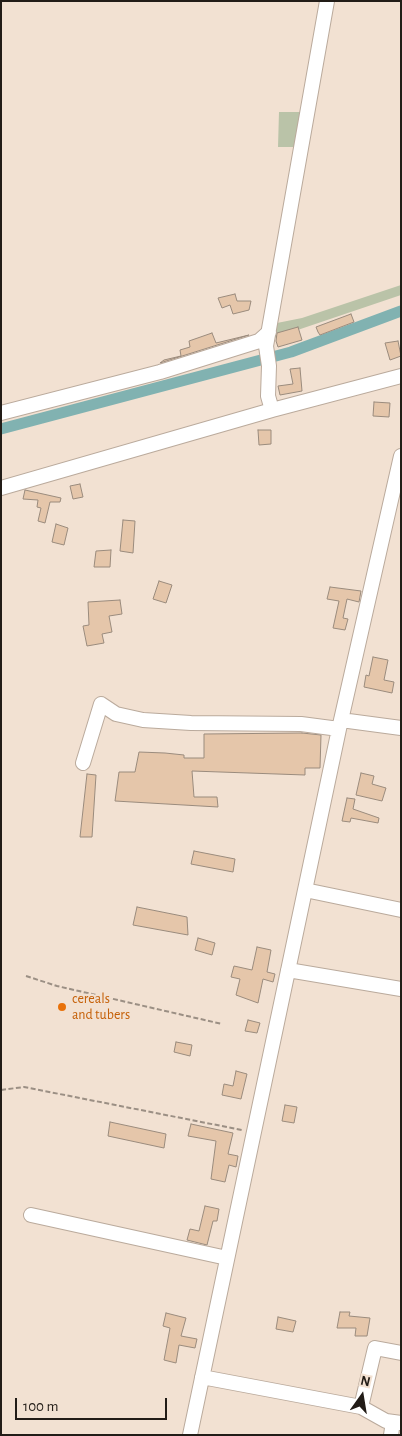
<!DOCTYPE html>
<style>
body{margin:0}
#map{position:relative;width:402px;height:1436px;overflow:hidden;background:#f2e1d2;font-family:"Alegreya Sans",sans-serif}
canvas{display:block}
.frame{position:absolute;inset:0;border:2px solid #221c17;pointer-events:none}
.north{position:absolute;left:337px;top:1371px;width:50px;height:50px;-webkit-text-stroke:4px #f2e1d2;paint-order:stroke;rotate:13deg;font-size:14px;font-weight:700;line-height:20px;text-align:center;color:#221c17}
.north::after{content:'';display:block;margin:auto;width:18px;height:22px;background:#221c17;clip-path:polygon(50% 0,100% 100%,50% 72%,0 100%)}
.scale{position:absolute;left:15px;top:1398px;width:152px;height:22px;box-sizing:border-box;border:2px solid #221c17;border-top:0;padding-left:6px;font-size:15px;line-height:18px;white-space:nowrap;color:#221c17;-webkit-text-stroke:4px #f2e1d2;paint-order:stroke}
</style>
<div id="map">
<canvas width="402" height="1436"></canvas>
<div class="frame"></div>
<div class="north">N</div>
<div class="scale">100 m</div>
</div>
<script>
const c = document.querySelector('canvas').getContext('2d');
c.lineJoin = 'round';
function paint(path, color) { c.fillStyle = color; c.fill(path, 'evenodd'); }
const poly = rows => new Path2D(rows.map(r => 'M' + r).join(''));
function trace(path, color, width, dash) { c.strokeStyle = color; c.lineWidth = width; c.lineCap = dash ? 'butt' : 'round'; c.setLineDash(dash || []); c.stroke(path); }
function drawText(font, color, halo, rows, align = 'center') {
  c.font = font + ' "Alegreya Sans",sans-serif'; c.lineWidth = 4.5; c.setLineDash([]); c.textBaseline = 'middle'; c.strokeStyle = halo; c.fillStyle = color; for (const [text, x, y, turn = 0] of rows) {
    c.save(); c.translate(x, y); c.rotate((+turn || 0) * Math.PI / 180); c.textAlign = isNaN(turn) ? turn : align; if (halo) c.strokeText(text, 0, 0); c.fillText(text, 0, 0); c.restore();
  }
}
paint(poly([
 [279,112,301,112,295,147,278,147],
 [290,253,277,323,302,318,401,285,401,295,271,339]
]), '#bac3a8');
trace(poly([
 [1,429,291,352,401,311]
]), '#81b2b1', 11);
const building = poly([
 [235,294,237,301,251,301,249,310,233,314,230,305,222,308,218,298,235,294],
 [351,314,354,322,320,335,318,332,316,327,351,314],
 [298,327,302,340,278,347,276,341,277,333,298,327],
 [212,333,216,343,249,335,160,363,164,360,181,356,180,350,190,347,189,341,212,333],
 [398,341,401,356,390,360,385,343,398,341],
 [300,368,302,391,280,395,278,386,293,384,290,369,300,368],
 [374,402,390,403,389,417,373,416,374,402],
 [258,430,271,430,271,444,259,445,258,430],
 [80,484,83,497,73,499,70,486,80,484],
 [25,490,61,498,60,502,50,502,45,523,38,521,41,508,37,507,38,500,23,499,25,490],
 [123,520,135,521,133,553,120,551,123,520],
 [56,524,68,528,64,545,52,542,56,524],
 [111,550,110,567,94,567,96,551,111,550],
 [159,581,172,585,166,603,153,599,159,581],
 [330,587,361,591,359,602,347,599,343,618,348,619,345,630,333,628,339,601,327,599,330,587],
 [120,600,122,614,109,616,112,632,102,634,104,643,87,646,83,626,89,625,88,602,120,600],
 [373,657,388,660,384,680,394,682,392,693,364,687,366,675,369,676,373,657],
 [302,733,321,735,320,768,305,768,305,775,192,771,194,797,217,797,218,807,115,801,119,772,135,772,139,752,165,753,184,755,184,758,204,758,204,734,302,733],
 [361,773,374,776,372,784,386,788,382,801,356,795,361,773],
 [87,774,96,775,92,837,80,837,87,774],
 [347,798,355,799,353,809,379,818,378,823,351,818,350,822,342,821,347,798],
 [194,851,235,859,233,872,191,864,194,851],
 [137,907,187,917,188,935,133,925,137,907],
 [198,938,215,943,212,955,195,950,198,938],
 [257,947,271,950,267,972,275,974,273,982,263,979,258,1003,236,995,240,979,231,977,234,966,252,970,257,947],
 [248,1020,260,1023,257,1033,245,1031,248,1020],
 [176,1042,192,1045,190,1056,174,1052,176,1042],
 [236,1071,247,1074,241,1099,222,1095,224,1084,233,1086,236,1071],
 [285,1105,297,1107,294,1123,282,1121,285,1105],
 [110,1122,166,1134,164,1148,108,1136,110,1122],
 [191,1124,233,1133,228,1154,238,1156,236,1167,229,1165,225,1182,211,1179,216,1141,188,1136,191,1124],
 [205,1206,219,1209,217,1221,213,1221,207,1245,187,1240,190,1229,199,1231,205,1206],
 [340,1312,350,1312,349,1316,370,1318,367,1336,355,1336,356,1328,337,1328,340,1312],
 [166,1313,186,1318,181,1336,197,1339,195,1348,179,1345,176,1363,164,1360,170,1328,163,1326,166,1313],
 [278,1317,296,1321,293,1332,276,1329,278,1317]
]);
paint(building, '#e5c6aa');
trace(building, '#9a8b7d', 1);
const minor = poly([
 [272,410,268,396,269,366,266,346,327,1],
 [1,413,160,372,259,341,269,332],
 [1,488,272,410,401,376],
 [341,720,401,728],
 [83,763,101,704,116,714,143,720,191,723,301,724,339,729],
 [305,890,401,910],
 [288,970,401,989],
 [31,1215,227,1258],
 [202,1377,361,1407,386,1421,401,1423],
 [361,1407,375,1348,401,1353],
 [190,1435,339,729,401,456],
 [391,1435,393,1422]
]);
trace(minor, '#baaa9c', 16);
trace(poly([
 [26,976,57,986,222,1024],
 [1,1090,24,1087,242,1130]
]), '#9b8f84', 2, [5, 2.5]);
trace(minor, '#fff', 14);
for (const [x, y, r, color] of [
 [62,1007,5,"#e8710a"]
]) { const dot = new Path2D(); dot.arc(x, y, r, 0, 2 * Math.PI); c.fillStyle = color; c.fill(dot); trace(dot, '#f2e1d2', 2); }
drawText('14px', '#c56008', '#f2e1d2', [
 ["cereals",72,999],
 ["and tubers",72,1015]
], 'left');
</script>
